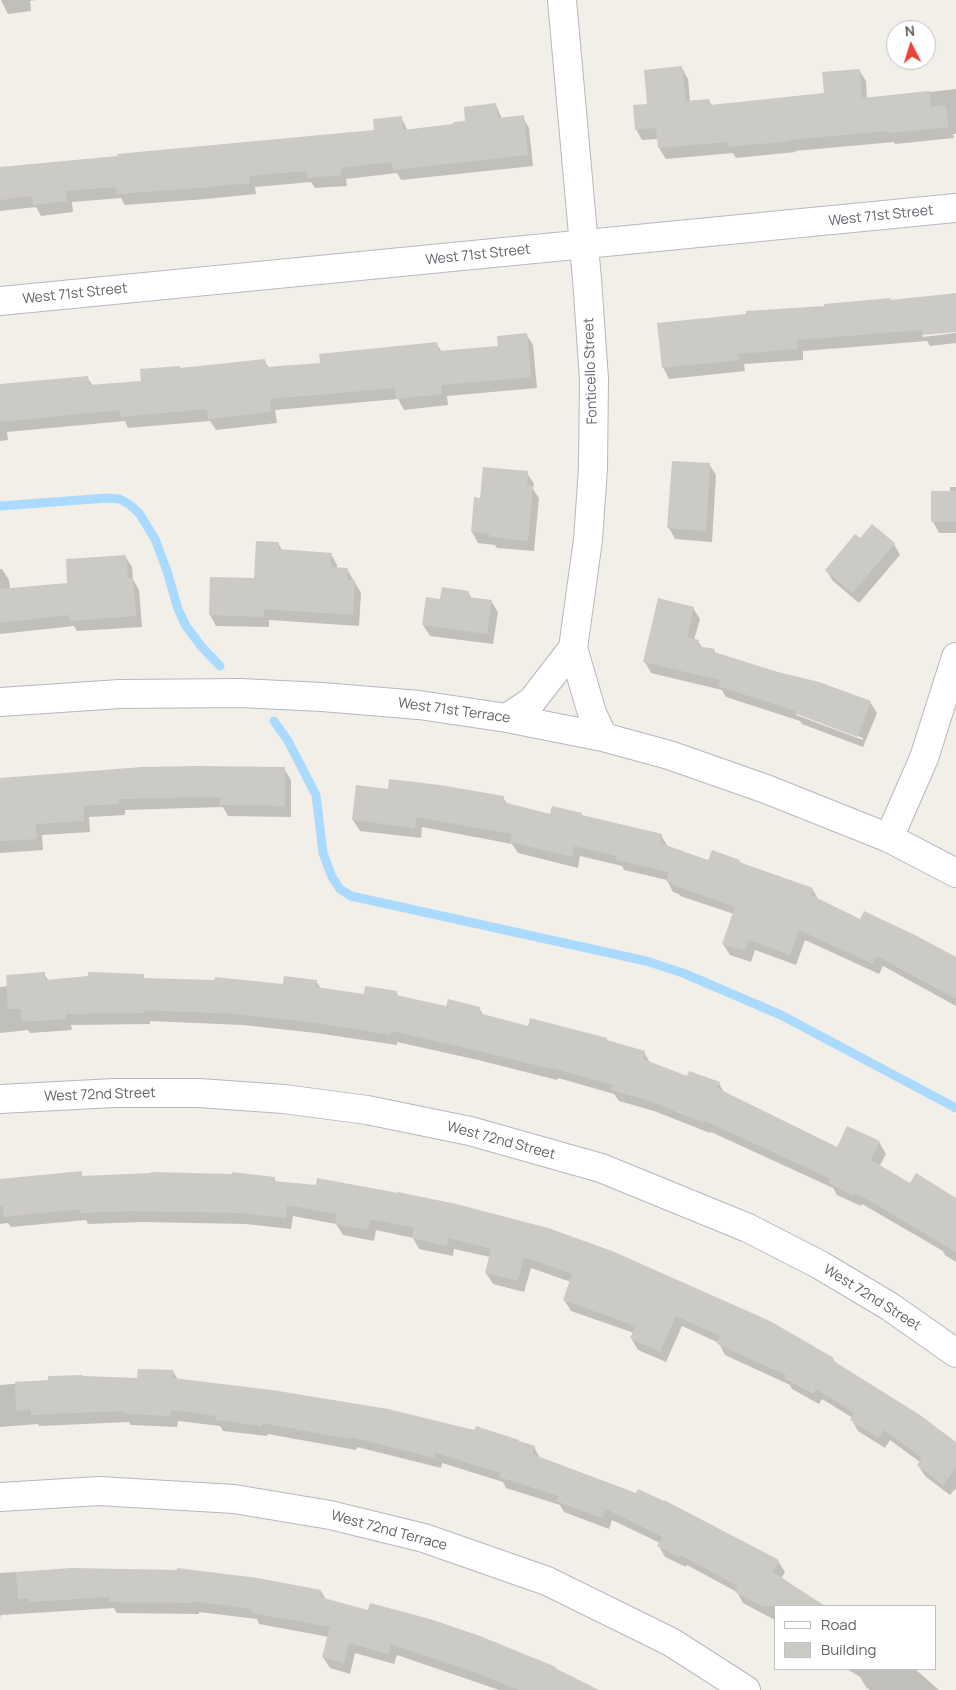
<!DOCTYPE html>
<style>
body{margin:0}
#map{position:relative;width:956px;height:1690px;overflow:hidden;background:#f1efe8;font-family:Manrope,sans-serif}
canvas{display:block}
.legend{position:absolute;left:774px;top:1605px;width:162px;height:65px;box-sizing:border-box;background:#fff;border:1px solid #bfc1c3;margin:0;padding:6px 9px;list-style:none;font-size:15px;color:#5f6368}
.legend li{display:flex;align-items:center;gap:10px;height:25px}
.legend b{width:25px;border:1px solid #bfc1c3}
.north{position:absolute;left:886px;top:20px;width:50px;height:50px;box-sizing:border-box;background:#fff;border:1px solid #bfc1c3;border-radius:50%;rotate:355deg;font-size:14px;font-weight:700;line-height:20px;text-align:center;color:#5f6368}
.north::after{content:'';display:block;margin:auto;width:18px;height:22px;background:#ea4335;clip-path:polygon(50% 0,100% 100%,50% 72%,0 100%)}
</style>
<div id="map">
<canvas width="956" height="1690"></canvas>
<ul class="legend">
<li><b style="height:6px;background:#fff"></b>Road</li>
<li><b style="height:14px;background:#cccac5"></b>Building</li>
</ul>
<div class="north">N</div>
</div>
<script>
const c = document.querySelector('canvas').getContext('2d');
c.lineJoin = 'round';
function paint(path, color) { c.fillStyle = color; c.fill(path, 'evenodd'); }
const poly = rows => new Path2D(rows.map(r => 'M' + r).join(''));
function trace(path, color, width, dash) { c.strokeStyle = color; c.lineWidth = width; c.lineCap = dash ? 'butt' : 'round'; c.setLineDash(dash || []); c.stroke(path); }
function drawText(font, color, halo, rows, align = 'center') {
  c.font = font + ' Manrope,sans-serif'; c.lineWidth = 4; c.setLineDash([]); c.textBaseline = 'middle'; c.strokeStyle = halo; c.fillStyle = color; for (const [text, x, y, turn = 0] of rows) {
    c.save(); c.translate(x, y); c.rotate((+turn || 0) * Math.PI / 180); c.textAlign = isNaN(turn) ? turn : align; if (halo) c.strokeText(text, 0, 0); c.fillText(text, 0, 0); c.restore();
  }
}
paint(poly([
 [1,0,36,0,30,1,31,11,8,14],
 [682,68,688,79,690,101,709,100,712,106,825,94,859,70,866,81,867,99,956,89,956,134,953,134,954,138,895,144,894,142,795,151,796,152,736,158,733,153,666,159,659,148,659,139,642,140,636,129,649,105],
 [496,105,502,119,523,117,529,128,533,166,401,180,397,173,346,179,347,186,315,188,311,182,255,187,256,194,206,199,125,205,121,198,72,202,73,212,41,216,36,207,0,211,0,168,375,131,401,117,408,131,467,122],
 [956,295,956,330,923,334,923,337,956,333,956,343,930,346,927,341,803,351,803,360,744,364,745,371,669,379,663,367,891,302],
 [526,334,533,345,537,388,447,396,448,405,404,410,398,399,275,410,277,423,216,430,210,421,128,428,125,421,7,432,8,440,0,441,0,386,87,377,93,386,142,382,180,369,264,360,269,368,321,364,436,343,442,352,499,347],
 [673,462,709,464,716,475,712,542,675,539,669,528],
 [527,473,534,484,533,489,539,498,534,551,497,548,495,545,478,543,472,532,481,500],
 [950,487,956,487,956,533,939,533,933,522,950,492],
 [860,539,894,544,900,555,859,603,833,581,826,570],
 [278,543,282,550,331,554,337,565,337,568,347,569,361,593,359,626,269,620,269,627,216,626,210,615,256,579],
 [125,556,132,567,133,579,139,590,142,627,77,631,74,626,0,634,0,569,2,569,9,580,10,589,69,584],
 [468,592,472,599,491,601,498,612,493,644,430,636,423,625,441,600],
 [693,608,700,619,694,640,698,641,702,648,714,650,716,654,870,702,877,713,863,747,802,724,800,721,726,697,722,690,651,673,645,662],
 [796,713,863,738,863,740,796,715],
 [284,769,291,780,291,817,228,816,223,807,125,810,125,815,89,817,90,832,42,835,43,850,0,853,0,779],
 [389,790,503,797,507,804,551,815,581,814,583,816,661,835,668,847,709,861,739,861,741,865,813,890,819,901,861,921,956,958,956,1006,883,966,879,974,805,940,796,965,755,950,751,962,730,955,723,944,734,914,680,896,679,894,673,892,667,880,624,870,622,866,580,856,578,868,518,853,512,844,422,827,421,838,360,831,353,820],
 [44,974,49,981,143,975,145,979,284,986,316,981,321,989,365,996,396,992,399,997,447,1008,479,1008,484,1016,529,1028,608,1042,644,1052,650,1063,688,1077,719,1083,724,1093,838,1148,879,1142,886,1154,879,1167,956,1214,956,1262,945,1255,943,1251,862,1204,861,1206,837,1195,833,1188,711,1132,710,1133,654,1111,619,1101,614,1094,558,1078,557,1080,478,1060,397,1042,397,1045,316,1033,243,1025,150,1021,150,1024,71,1025,72,1030,30,1033,28,1030,0,1033,0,987,8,986],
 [81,1173,83,1177,274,1178,276,1182,317,1186,833,1359,836,1364,956,1443,956,1490,955,1489,950,1495,925,1476,918,1465,920,1462,890,1440,885,1448,858,1431,852,1420,853,1418,822,1399,819,1404,792,1389,790,1385,725,1355,719,1343,682,1326,666,1362,638,1350,631,1338,634,1333,571,1311,564,1300,571,1282,531,1268,524,1292,493,1284,486,1273,490,1257,454,1249,453,1256,419,1249,413,1238,376,1230,374,1241,343,1235,336,1224,293,1216,291,1229,246,1224,142,1222,88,1224,86,1220,11,1227,8,1223,0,1224,0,1178,1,1180],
 [173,1371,178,1380,534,1447,540,1458,778,1561,785,1572,781,1579,823,1606,775,1606,775,1620,743,1603,737,1592,687,1565,686,1567,665,1557,659,1546,660,1543,612,1520,609,1529,564,1512,560,1505,506,1488,503,1482,442,1463,441,1468,357,1447,356,1450,268,1434,267,1436,223,1431,220,1426,178,1421,177,1427,131,1425,129,1422,39,1426,38,1424,0,1427,0,1385,50,1381,139,1379],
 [71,1569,321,1591,326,1600,555,1668,556,1670,597,1690,499,1690,397,1655,394,1664,355,1653,350,1674,330,1668,323,1657,329,1637,259,1624,257,1619,199,1612,199,1614,117,1613,114,1608,1,1615,0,1618,0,1573],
 [847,1669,915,1669,939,1690,870,1690,866,1687,860,1677]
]), '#0003');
trace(poly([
 [0,506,107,498,120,499,130,505,139,513,155,539,167,571,178,609,186,626,201,646,220,666],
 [274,721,288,741,316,795,323,853,332,877,340,889,351,896,646,961,683,973,781,1015,956,1108]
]), '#aadaff', 9);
paint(poly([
 [682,66,686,101,709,99,710,105,824,93,822,72,860,69,862,98,929,91,931,107,946,105,948,127,888,133,887,131,790,140,790,141,728,147,728,142,658,148,656,128,635,130,633,105,647,104,644,70],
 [496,103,498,118,524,115,528,155,393,170,392,162,341,168,341,175,307,178,307,171,250,176,250,183,199,188,117,194,116,187,66,191,67,201,33,205,32,196,0,200,0,167,118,156,117,154,374,130,373,119,402,116,403,130,453,124,453,122,465,121,464,107],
 [956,293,956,332,922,335,922,330,797,340,797,349,738,354,739,360,662,368,657,323,746,314,746,311,824,306,824,304,891,298,891,300],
 [527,333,531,377,442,385,442,394,396,399,395,388,270,399,271,412,208,419,207,409,121,417,120,410,0,422,0,384,88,376,89,385,141,381,140,369,180,366,180,368,265,359,266,367,320,363,319,354,437,342,438,351,498,346,497,336],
 [672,461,710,463,706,531,667,528],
 [483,467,528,471,527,485,533,486,528,541,489,537,490,534,471,532,474,497,480,498],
 [931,491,956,491,956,522,931,522],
 [872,524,895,543,852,593,825,570,855,534,860,538],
 [256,541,279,542,278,549,332,553,331,567,348,568,347,580,355,580,353,615,264,609,263,617,209,615,210,577,254,578],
 [126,555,128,578,133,578,136,616,70,621,69,615,0,623,0,589,67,583,66,559],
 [442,587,469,591,468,597,492,600,487,634,422,625,426,597,440,599],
 [658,598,694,607,687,637,699,640,698,646,715,649,714,652,778,672,819,682,871,701,857,737,794,713,795,711,718,686,720,680,643,662],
 [196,766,285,767,285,806,220,805,220,797,119,799,119,804,84,806,84,821,36,824,37,839,0,841,0,778,142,767],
 [389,779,440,785,504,796,503,802,550,814,552,806,582,813,582,815,662,834,660,843,708,860,712,850,740,860,739,862,813,888,811,895,860,919,864,911,917,936,956,957,956,999,877,956,873,964,799,930,790,955,749,940,745,951,722,944,735,907,673,885,673,883,666,881,669,872,616,860,617,856,574,846,572,857,510,842,512,834,416,817,415,828,352,820,356,785,388,789],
 [45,972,45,980,88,976,88,972,144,974,144,978,214,980,215,977,283,984,284,976,317,980,316,987,364,994,365,986,397,991,396,995,446,1006,448,999,480,1007,479,1013,528,1026,530,1018,607,1038,607,1040,645,1051,643,1059,687,1076,689,1071,720,1082,717,1088,837,1147,847,1126,880,1141,871,1160,910,1183,916,1173,956,1198,956,1252,856,1193,854,1196,829,1183,831,1179,705,1121,704,1123,647,1100,611,1090,613,1085,552,1068,551,1069,470,1049,391,1031,391,1035,309,1022,235,1014,144,1010,144,1013,66,1014,66,1019,22,1022,21,1009,8,1009,6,975],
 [82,1171,82,1176,151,1173,151,1172,232,1174,232,1172,275,1177,274,1181,316,1185,317,1178,398,1193,398,1192,456,1204,548,1228,612,1251,770,1321,834,1358,832,1360,920,1415,956,1442,956,1467,943,1485,917,1465,922,1458,884,1430,878,1438,850,1420,854,1413,816,1389,813,1394,784,1378,786,1375,717,1344,720,1336,676,1316,660,1352,630,1338,636,1326,563,1300,572,1274,524,1257,518,1281,485,1273,491,1249,448,1238,447,1246,412,1238,414,1228,370,1219,368,1230,335,1224,337,1214,287,1205,286,1218,239,1213,135,1211,80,1213,80,1209,4,1217,3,1206,0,1207,0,1179],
 [138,1369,173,1370,173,1378,272,1390,388,1409,474,1430,476,1426,519,1440,519,1441,535,1446,532,1454,636,1493,638,1489,664,1501,664,1500,779,1560,773,1572,825,1606,762,1606,735,1592,738,1586,680,1555,679,1557,657,1546,662,1537,606,1509,602,1518,556,1501,558,1496,499,1477,500,1473,436,1453,434,1458,351,1437,350,1439,262,1423,262,1426,215,1420,216,1416,172,1410,171,1416,124,1414,124,1411,31,1415,31,1410,16,1411,15,1382,48,1380,48,1376,83,1375,83,1376,137,1378],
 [71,1568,177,1570,177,1568,258,1578,321,1590,320,1597,368,1610,370,1603,430,1619,480,1636,556,1667,555,1668,599,1690,518,1690,480,1674,390,1644,388,1654,349,1643,344,1663,322,1657,330,1627,251,1613,252,1609,193,1601,193,1603,109,1602,109,1597,30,1602,29,1598,18,1599,16,1572]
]), '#cccac5');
const street = poly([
 [562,0,587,279,594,379,593,468,588,540,573,648,592,713,603,737],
 [0,702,120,694,240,693,322,697,419,705,507,718,603,737,669,755,766,789,889,838,956,873],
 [507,718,532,701,573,648],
 [889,838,924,758,956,657],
 [0,1099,114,1093,199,1093,284,1099,367,1110,470,1131,601,1168,748,1228,820,1265,889,1306,956,1353],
 [0,1497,99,1491,234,1499,330,1515,424,1538,547,1581,671,1642,746,1690]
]);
const secondary = poly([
 [0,301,956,208]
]);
trace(street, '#b5b8bc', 30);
trace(secondary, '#b6babf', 30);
trace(street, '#fff', 28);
trace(secondary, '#fff', 28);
drawText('14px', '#5f6368', '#fff', [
 ["West 71st Street",881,216,-6],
 ["West 71st Street",478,255,-6],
 ["West 71st Street",75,294,-6],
 ["Fonticello Street",591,371,-92],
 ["West 71st Terrace",454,711,8],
 ["West 72nd Street",100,1095,-2],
 ["West 72nd Street",501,1141,15],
 ["West 72nd Street",872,1298,32],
 ["West 72nd Terrace",389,1531,15]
]);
</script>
